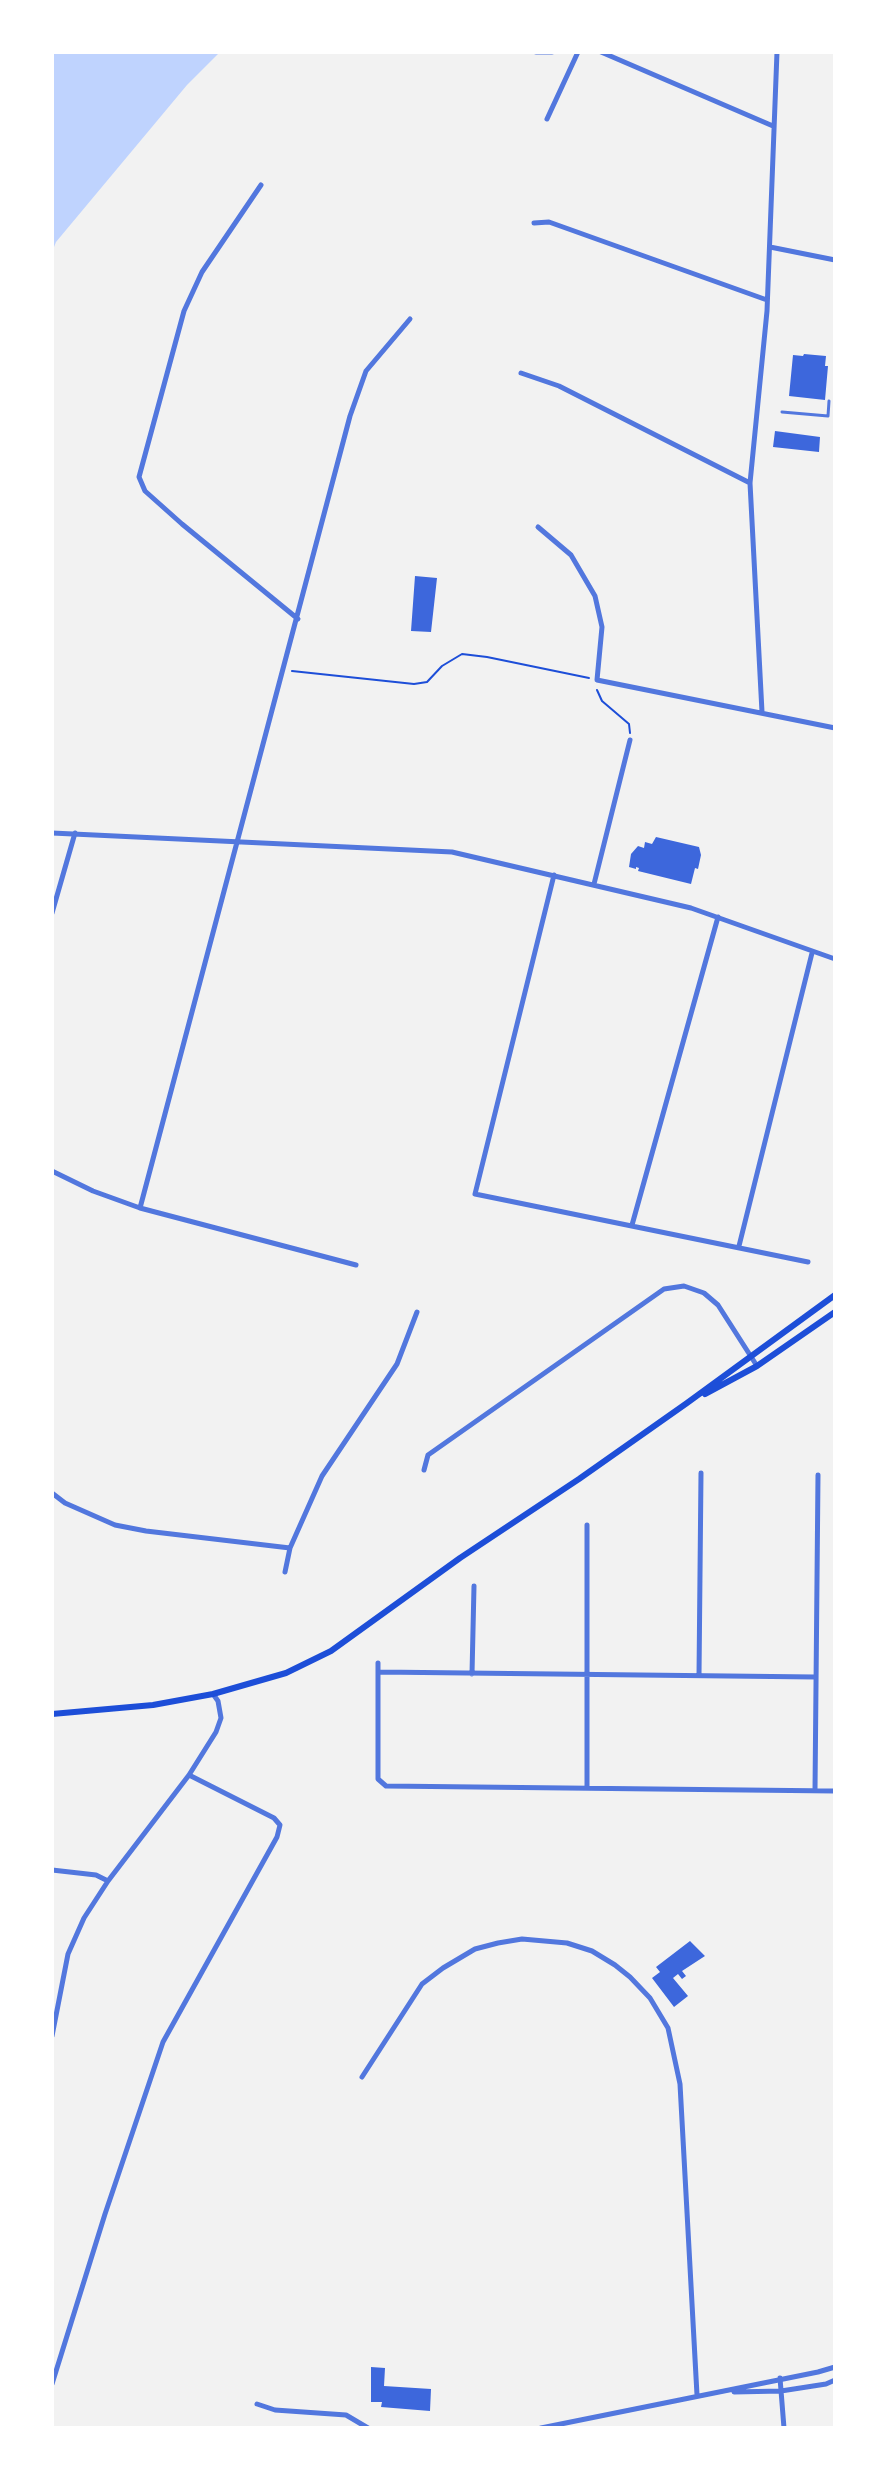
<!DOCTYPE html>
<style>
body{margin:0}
#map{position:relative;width:887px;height:2480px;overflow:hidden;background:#f2f2f2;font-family:"Noto Sans",sans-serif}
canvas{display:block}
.frame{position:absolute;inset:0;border:54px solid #fff;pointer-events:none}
</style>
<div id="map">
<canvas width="887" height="2480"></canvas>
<div class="frame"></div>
</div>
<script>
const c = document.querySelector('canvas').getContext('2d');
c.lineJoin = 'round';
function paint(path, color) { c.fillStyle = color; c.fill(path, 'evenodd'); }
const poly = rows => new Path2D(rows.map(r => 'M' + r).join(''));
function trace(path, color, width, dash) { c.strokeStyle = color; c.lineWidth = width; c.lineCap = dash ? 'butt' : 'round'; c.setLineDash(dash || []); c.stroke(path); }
paint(poly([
 [52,52,220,52,187,85,56,242,52,252]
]), '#bfd3fe');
paint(poly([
 [804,354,826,356,825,366,828,366,825,400,789,396,793,355,803,356],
 [775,431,820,437,819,452,773,447],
 [415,576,437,578,431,632,411,631],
 [656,837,699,847,701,855,698,869,695,868,691,884,638,871,639,868,636,867,636,869,629,867,631,854,638,846,644,848,645,842,652,844],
 [690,1941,705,1956,682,1971,686,1976,682,1979,678,1974,673,1978,688,1996,674,2007,652,1978,660,1972,656,1967],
 [371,2367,385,2368,384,2386,431,2389,430,2411,381,2407,382,2402,371,2402]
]), '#3d67dc');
trace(poly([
 [292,671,414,684,427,682,442,666,462,654,487,657,589,678],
 [597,690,602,701,629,724,630,733]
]), '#1d4ed8', 2);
trace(poly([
 [782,412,828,416,829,401]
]), '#5277de', 3);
trace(poly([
 [536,52,552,52],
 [601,52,773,126],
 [547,119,578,52],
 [261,185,202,272,184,311,139,477,145,491,182,524,298,619],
 [534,223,549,222,767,300],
 [770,247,835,260],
 [521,373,559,386,750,483],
 [538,527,571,555,595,596,602,627,597,680,835,728],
 [762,712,750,483,767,311,777,52],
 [52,833,452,852,691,908,835,959],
 [554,875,475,1194,808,1262],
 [594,884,630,740],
 [52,913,75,833],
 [52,1171,93,1191,140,1208,356,1265],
 [140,1208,350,416,366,371,410,319],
 [632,1225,718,917],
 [739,1246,812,953],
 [424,1470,428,1455,664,1289,684,1286,704,1293,718,1305,757,1366],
 [52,1493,65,1503,115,1525,146,1531,290,1548],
 [285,1572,290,1548,322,1476,397,1364,417,1312],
 [378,1663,378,1779,386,1786,835,1791],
 [379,1672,815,1677],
 [472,1674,474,1586],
 [699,1675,701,1473],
 [587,1788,587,1525],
 [815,1790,818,1475],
 [52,1870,96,1875,108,1881],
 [52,2036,68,1954,84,1918,108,1881,189,1775,216,1732,221,1718,218,1701,213,1694],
 [362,2077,422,1984,443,1968,475,1949,498,1943,522,1939,567,1943,592,1951,615,1965,630,1977,650,1998,668,2028,680,2084,697,2395],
 [780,2378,784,2428],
 [52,2384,105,2214,163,2042,277,1837,280,1825,274,1818,189,1775],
 [734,2392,781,2391,826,2384,835,2380],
 [257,2404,275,2410,346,2415,368,2428],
 [541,2428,818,2372,835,2367]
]), '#5277de', 5);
trace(poly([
 [705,1394,757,1366,835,1312],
 [52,1714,153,1705,213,1694,286,1673,331,1651,460,1558,579,1479,687,1403,835,1295]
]), '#1d4ed8', 6);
</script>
